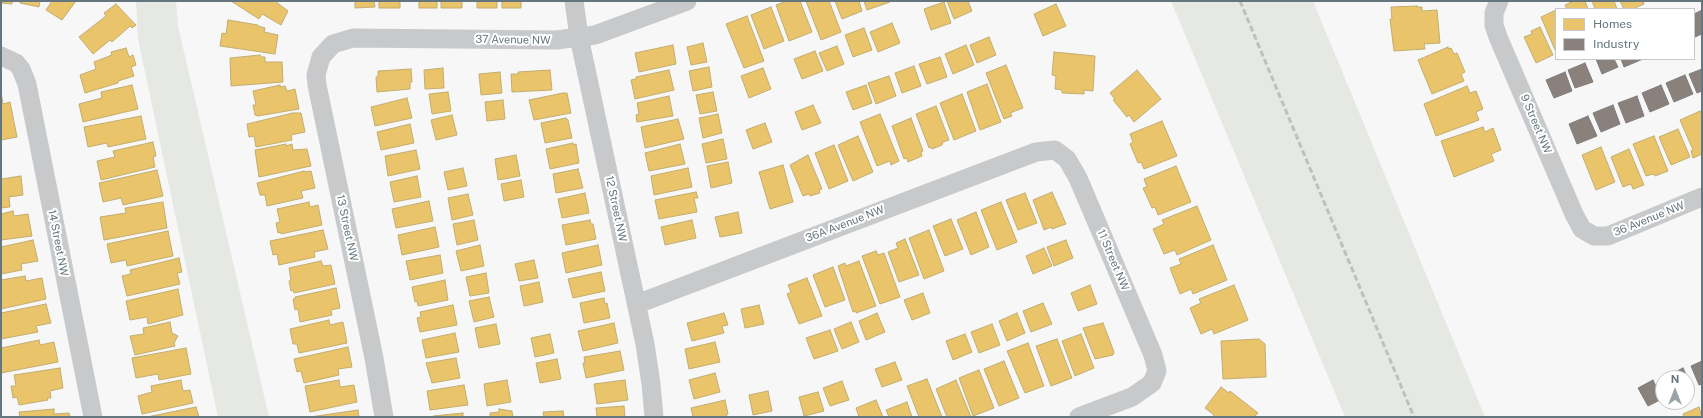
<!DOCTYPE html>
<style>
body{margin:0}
#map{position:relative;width:1703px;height:418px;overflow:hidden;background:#f7f7f7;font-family:"Public Sans",sans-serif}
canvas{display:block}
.frame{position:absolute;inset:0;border:2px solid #66767e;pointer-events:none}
.legend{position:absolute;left:1555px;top:8px;width:140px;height:52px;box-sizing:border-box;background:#fff;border:1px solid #c2c8cb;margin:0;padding:5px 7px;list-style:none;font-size:12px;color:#66767e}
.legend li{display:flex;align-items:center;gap:8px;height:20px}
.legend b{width:20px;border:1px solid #c2c8cb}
.north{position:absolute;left:1655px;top:370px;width:40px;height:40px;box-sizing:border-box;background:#fff;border:1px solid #c2c8cb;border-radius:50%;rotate:0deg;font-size:11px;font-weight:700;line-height:16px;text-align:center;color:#66767e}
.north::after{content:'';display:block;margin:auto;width:14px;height:18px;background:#99a3a8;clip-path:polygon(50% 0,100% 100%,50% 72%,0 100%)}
</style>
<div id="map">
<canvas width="1703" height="418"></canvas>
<div class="frame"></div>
<ul class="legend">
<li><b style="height:11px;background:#e9c46a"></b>Homes</li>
<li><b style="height:11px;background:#8a817c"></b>Industry</li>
</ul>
<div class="north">N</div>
</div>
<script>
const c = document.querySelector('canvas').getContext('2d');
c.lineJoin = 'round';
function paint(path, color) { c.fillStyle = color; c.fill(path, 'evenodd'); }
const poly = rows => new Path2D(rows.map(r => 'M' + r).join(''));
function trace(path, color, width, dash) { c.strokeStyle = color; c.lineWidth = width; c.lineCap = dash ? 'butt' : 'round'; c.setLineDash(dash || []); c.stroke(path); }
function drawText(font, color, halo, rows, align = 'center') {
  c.font = font + ' "Public Sans",sans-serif'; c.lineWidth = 4; c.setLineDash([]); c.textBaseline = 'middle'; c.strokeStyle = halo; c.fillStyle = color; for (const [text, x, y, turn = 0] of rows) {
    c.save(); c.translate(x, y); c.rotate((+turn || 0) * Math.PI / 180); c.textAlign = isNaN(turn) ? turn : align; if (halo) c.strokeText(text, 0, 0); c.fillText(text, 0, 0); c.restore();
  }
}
paint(poly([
 [136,1,176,1,178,26,269,417,218,417,138,39],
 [1171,1,1313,1,1485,417,1345,417]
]), '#e6e8e4');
const homes = poly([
 [1,1,12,1,12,4,1,3,1,1],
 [20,1,40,1,39,7,20,3,20,1],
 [52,1,76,1,62,20,46,10,52,1],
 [231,1,275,1,288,11,281,25,262,14,259,19,231,1],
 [355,1,374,1,375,7,355,8,355,1],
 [379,1,400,1,400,8,379,8,379,1],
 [419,1,437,1,437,8,419,8,419,1],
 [441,1,462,1,462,8,441,8,441,1],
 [477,1,497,1,497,8,477,8,477,1],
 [502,1,521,1,521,8,502,8,502,1],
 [787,1,800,1,812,32,789,41,776,5,787,1],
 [806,1,829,1,841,32,821,40,806,1],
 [835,1,859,1,862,11,842,19,835,1],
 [864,1,889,1,890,2,867,10,864,1],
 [947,1,968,1,972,11,954,19,947,1],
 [1574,1,1585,1,1588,9,1567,9,1565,5,1574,1],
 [1592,1,1614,1,1617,9,1595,9,1592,1],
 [1620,1,1643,1,1644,4,1633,9,1624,9,1620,1],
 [944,2,951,23,931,30,924,9,944,2],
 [116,4,136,25,132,28,130,26,112,42,110,40,93,54,79,37,106,16,104,13,116,4],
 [1056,4,1066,26,1043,36,1034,14,1056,4],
 [1417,6,1417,7,1422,7,1422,11,1437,10,1440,43,1424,44,1425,49,1394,51,1390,19,1392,19,1391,7,1417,6],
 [771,7,784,41,764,49,751,15,771,7],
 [1556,10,1556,49,1555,50,1541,17,1556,10],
 [747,16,764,61,744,68,726,24,747,16],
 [228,20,258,25,258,26,265,28,264,32,278,35,275,54,220,46,222,33,226,34,228,20],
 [892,23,900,43,878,52,870,32,892,23],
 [1540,27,1553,55,1536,63,1524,37,1532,34,1531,31,1540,27],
 [864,28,872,50,853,57,845,35,864,28],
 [989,37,996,55,977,63,970,45,989,37],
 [703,43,707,62,691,65,687,47,703,43],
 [673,45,676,64,639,72,635,53,673,45],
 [966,45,974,65,953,74,945,54,966,45],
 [837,46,844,64,827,71,819,53,837,46],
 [1448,47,1448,49,1451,48,1454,54,1457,53,1465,72,1461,74,1464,81,1432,94,1418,60,1448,47],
 [126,48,129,57,133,55,136,65,131,67,134,76,118,81,118,83,85,93,80,75,96,69,94,62,112,55,111,52,126,48],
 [815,51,823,71,802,79,794,59,815,51],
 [1054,52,1095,56,1093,91,1084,90,1084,94,1062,93,1062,90,1055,89,1056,76,1052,75,1054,52],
 [260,55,261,57,265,57,265,62,282,62,283,82,231,86,230,58,260,55],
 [940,57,947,77,927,84,919,64,940,57],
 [1006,65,1023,108,1010,113,1012,116,1004,119,986,73,1006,65],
 [914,66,921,86,902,93,895,73,914,66],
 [709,67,712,87,693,91,689,71,709,67],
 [443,68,444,88,425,89,424,70,443,68],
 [763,68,771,89,749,98,741,76,763,68],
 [411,69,412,82,410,82,410,89,377,92,376,77,378,77,378,71,411,69],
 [550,70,552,90,512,92,511,74,518,74,518,72,550,70],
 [669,70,674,90,635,99,631,80,636,79,636,77,669,70],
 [1137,70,1161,99,1134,122,1129,115,1127,117,1113,100,1115,99,1110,93,1137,70],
 [500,72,502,93,481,95,479,74,500,72],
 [889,76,896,96,876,104,868,83,889,76],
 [987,84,1001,122,980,130,967,92,987,84],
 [132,85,138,109,83,122,79,104,102,98,101,92,132,85],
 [280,85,280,87,285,86,287,91,295,89,299,109,258,116,255,115,253,105,256,105,253,91,280,85],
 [866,85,872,103,853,110,846,92,866,85],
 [1467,86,1470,93,1476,91,1483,109,1476,112,1479,120,1436,136,1424,104,1467,86],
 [1,92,3,104,10,102,17,137,1,140,1,92],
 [448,92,451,111,432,114,429,94,448,92],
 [713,92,717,111,700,114,696,95,713,92],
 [563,93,567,93,571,113,534,120,529,100,563,93],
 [962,94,976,131,954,140,940,103,962,94],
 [669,96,673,116,637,122,636,115,639,114,637,103,669,96],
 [407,98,412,118,375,126,371,107,407,98],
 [503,100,505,119,487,121,485,102,503,100],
 [813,105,821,123,802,130,795,112,813,105],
 [936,106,949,140,943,142,942,145,932,149,931,147,929,148,916,114,936,106],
 [1700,111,1702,115,1702,154,1693,158,1691,151,1693,150,1680,120,1700,111],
 [293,113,301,113,305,132,291,135,292,140,256,147,254,136,249,137,247,124,293,113],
 [718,114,722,133,703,138,699,118,718,114],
 [880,114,899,161,891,165,890,161,877,166,860,122,880,114],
 [452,115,457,135,436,140,431,120,452,115],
 [141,116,146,139,108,147,107,143,88,147,84,127,141,116],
 [566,118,568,120,572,138,545,143,541,123,566,118],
 [911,118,923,151,921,152,922,156,908,162,907,158,904,159,892,126,911,118],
 [678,119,684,139,645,148,641,127,678,119],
 [1162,121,1177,156,1144,169,1141,162,1138,163,1130,144,1133,142,1130,134,1162,121],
 [765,123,772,142,753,149,746,130,765,123],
 [410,124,414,143,381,150,377,132,410,124],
 [1483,127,1485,132,1493,128,1501,150,1491,154,1494,161,1454,177,1441,141,1483,127],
 [1678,129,1690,157,1671,165,1659,137,1678,129],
 [858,136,873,172,853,181,838,145,858,136],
 [1654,136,1668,171,1655,176,1653,174,1646,176,1633,144,1654,136],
 [723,139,727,159,706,163,702,144,723,139],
 [153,142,156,156,153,157,155,167,101,180,97,161,115,157,113,151,153,142],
 [573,143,573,145,576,144,579,163,550,169,546,149,573,143],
 [286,144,286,146,292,144,293,150,307,149,311,166,259,177,255,150,286,144],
 [680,144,685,164,649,171,645,153,680,144],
 [834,145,848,181,829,189,815,153,834,145],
 [1601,147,1615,182,1596,190,1582,155,1601,147],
 [1629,149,1644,185,1633,189,1631,184,1623,187,1611,157,1629,149],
 [416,150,420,169,388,176,385,156,416,150],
 [516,155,520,176,498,180,495,159,516,155],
 [808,155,822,189,819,190,820,193,810,196,809,194,803,196,790,165,808,155],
 [728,162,732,183,711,188,707,166,728,162],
 [783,165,793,202,770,209,759,172,783,165],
 [1176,166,1191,202,1158,215,1155,207,1152,208,1143,188,1147,187,1144,179,1176,166],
 [463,168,467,186,448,190,444,172,463,168],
 [688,168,692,187,654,195,651,176,688,168],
 [578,169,583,188,556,193,553,174,578,169],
 [157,170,163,196,123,205,121,198,103,202,99,183,157,170],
 [304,171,304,172,311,171,315,188,301,191,303,198,267,206,265,195,260,195,257,183,304,171],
 [21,176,23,195,9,197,10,207,1,208,1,179,21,176],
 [417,176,421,197,394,202,390,182,417,176],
 [521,180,524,197,504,201,501,184,521,180],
 [696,192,698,198,694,198,697,212,659,219,655,200,696,192],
 [1052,192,1066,224,1052,229,1051,227,1044,230,1033,200,1052,192],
 [585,193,589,213,562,218,558,199,585,193],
 [1025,193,1037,223,1018,230,1006,200,1025,193],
 [468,194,473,215,452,220,448,198,468,194],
 [429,201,433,221,396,228,392,209,429,201],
 [163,202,167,228,104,240,100,217,126,213,125,208,163,202],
 [309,202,310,207,318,205,322,225,281,234,281,232,278,233,276,223,280,222,277,209,309,202],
 [1001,202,1017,242,997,250,981,210,1001,202],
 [1197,206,1211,240,1177,255,1175,250,1164,254,1153,229,1164,224,1162,220,1197,206],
 [13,211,14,216,28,214,32,236,1,240,1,214,13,211],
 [738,212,742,233,720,237,715,217,738,212],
 [976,212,989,247,971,255,957,220,976,212],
 [951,219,963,249,945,256,933,226,951,219],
 [474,220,478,240,457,245,453,224,474,220],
 [590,220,591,224,593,224,596,239,566,245,562,225,590,220],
 [692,220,696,238,665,245,661,227,692,220],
 [435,227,439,247,402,255,398,235,435,227],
 [323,230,328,249,314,252,315,257,279,265,277,254,273,255,270,241,323,230],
 [929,230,944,271,924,279,909,238,929,230],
 [168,231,173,256,127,266,126,260,111,263,107,244,168,231],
 [905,239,919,275,899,282,888,252,898,248,896,243,905,239],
 [33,240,38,261,21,264,22,270,1,274,1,247,33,240],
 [1066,240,1073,258,1054,266,1047,247,1066,240],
 [480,245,484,266,461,271,456,251,480,245],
 [598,245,602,265,566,273,562,253,598,245],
 [1213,245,1227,280,1193,294,1191,289,1180,294,1170,268,1181,264,1179,259,1213,245],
 [1044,248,1052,266,1033,274,1026,256,1044,248],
 [876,251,878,255,884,253,900,297,880,304,862,256,876,251],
 [440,255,443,273,410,280,406,261,440,255],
 [179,258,182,272,177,273,180,284,127,296,122,276,131,274,130,270,179,258],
 [534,260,538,278,519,281,515,264,534,260],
 [321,261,323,266,331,265,335,284,294,293,293,290,291,291,289,281,291,280,289,268,321,261],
 [859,261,876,306,856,313,856,311,853,312,838,266,845,263,846,266,859,261],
 [833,267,845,300,825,307,813,275,833,267],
 [601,272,605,291,573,298,568,279,601,272],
 [486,273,489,293,470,296,466,277,486,273],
 [25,276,26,281,42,278,46,299,1,309,1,280,25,276],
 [807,278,822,316,799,324,787,294,791,292,788,285,807,278],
 [445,280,448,300,418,306,417,301,415,302,412,287,445,280],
 [539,282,543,302,524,306,520,286,539,282],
 [1090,285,1097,304,1078,311,1071,293,1090,285],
 [1234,285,1248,320,1214,334,1212,329,1201,334,1190,308,1201,303,1199,299,1234,285],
 [336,288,340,308,331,310,332,315,300,322,298,309,295,310,293,299,295,299,295,297,336,288],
 [178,289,183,315,148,324,147,317,130,320,126,301,178,289],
 [923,293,930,313,912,320,904,300,923,293],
 [489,297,494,317,474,322,469,301,489,297],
 [604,298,605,304,607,303,610,318,584,323,580,303,604,298],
 [1043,303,1052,324,1031,332,1023,311,1043,303],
 [46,304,51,323,36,326,38,332,1,339,1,313,46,304],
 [453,305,457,325,420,332,417,318,421,317,420,312,453,305],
 [759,305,764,324,745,328,741,309,759,305],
 [724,313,728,325,722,326,724,333,692,341,687,323,724,313],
 [877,313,885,332,866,340,859,321,877,313],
 [1017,313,1025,333,1007,341,999,321,1017,313],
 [329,320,330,325,343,322,347,343,299,353,297,344,293,344,290,329,329,320],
 [170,322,172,333,178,336,174,343,175,346,135,355,130,336,144,334,143,328,170,322],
 [851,322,859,342,842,349,834,329,851,322],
 [614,323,618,343,583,351,578,331,614,323],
 [1103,323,1114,352,1113,355,1095,359,1083,328,1103,323],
 [496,324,500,344,479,348,475,328,496,324],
 [992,324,1000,345,979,353,971,332,992,324],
 [830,330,838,351,814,359,806,338,830,330],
 [455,333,459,352,426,358,422,340,455,333],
 [550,334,554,353,535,357,531,338,550,334],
 [965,334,972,352,953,360,946,341,965,334],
 [1081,334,1094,368,1075,376,1062,341,1081,334],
 [1057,339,1072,378,1051,386,1036,346,1057,339],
 [1259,339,1265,344,1266,377,1223,379,1221,341,1259,339],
 [39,340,40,345,54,342,58,362,1,373,1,348,39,340],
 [715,342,720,362,689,369,685,349,715,342],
 [1028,343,1044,386,1025,393,1007,351,1028,343],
 [348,347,352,367,338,369,339,375,304,383,301,371,297,372,294,359,348,347],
 [186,348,191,374,159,380,158,374,136,378,132,358,186,348],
 [620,351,624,370,586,378,583,363,585,363,584,357,620,351],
 [456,358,460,378,432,383,426,363,456,358],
 [557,359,561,379,540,383,536,363,557,359],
 [1004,361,1019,398,999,406,984,369,1004,361],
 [895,362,902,380,882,387,875,369,895,362],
 [60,368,63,388,50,391,51,398,47,398,48,400,19,405,17,397,13,398,11,386,16,386,14,375,60,368],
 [979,370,994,408,973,416,959,378,979,370],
 [715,373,720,392,694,399,689,380,715,373],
 [927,379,942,417,919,417,907,386,927,379],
 [181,380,183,391,190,390,193,403,142,414,138,396,152,392,151,386,181,380],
 [339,380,340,387,354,385,357,402,310,412,305,386,339,380],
 [507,380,511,402,487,406,484,384,507,380],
 [625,380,628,400,597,404,594,384,625,380],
 [956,380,971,417,947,417,936,389,956,380],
 [842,381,849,400,830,406,823,388,842,381],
 [464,385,468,405,430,410,427,391,464,385],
 [1221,387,1229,393,1230,391,1258,413,1254,417,1213,417,1214,415,1205,408,1221,387],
 [768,391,772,411,753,415,749,395,768,391],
 [818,392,824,411,804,416,799,397,818,392],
 [725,400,728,414,726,415,727,417,693,417,691,408,725,400],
 [876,400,883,417,859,417,856,408,876,400],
 [907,402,912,417,889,417,886,410,907,402],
 [624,406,625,417,597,417,596,408,624,406],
 [196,407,199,417,147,417,196,407],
 [1699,407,1702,417,1684,417,1683,414,1699,407],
 [54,409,54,414,69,413,70,417,20,417,19,412,54,409],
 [499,409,512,411,513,417,490,417,490,413,499,412,499,409],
 [358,410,359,417,303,417,310,417,358,410],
 [563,411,564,417,544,417,543,412,563,411],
 [463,413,463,417,433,417,433,416,463,413]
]);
paint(homes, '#e9c46a');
trace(homes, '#c2ad70', 1);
const industry = poly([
 [1702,10,1702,34,1695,37,1694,14,1702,10],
 [1596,59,1614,59,1618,67,1602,74,1596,59],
 [1621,59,1643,59,1624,67,1621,59],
 [1585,63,1593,82,1575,88,1568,70,1585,63],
 [1702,69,1702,91,1697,93,1689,74,1702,69],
 [1565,72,1572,91,1554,98,1546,80,1565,72],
 [1685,75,1693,94,1674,102,1666,83,1685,75],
 [1661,85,1669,104,1650,112,1642,93,1661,85],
 [1637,96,1644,116,1626,123,1618,103,1637,96],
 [1613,105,1620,124,1601,132,1593,113,1613,105],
 [1588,116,1597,136,1577,144,1569,124,1588,116],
 [1702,361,1702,384,1699,385,1691,366,1702,361],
 [1683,368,1692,387,1687,389,1687,378,1668,378,1667,376,1683,368],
 [1653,380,1662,399,1648,406,1638,388,1653,380]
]);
paint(industry, '#8a817c');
trace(industry, '#7f7e7d', 1);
trace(poly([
 [574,1,579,37,645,344,651,384,654,417],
 [1499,1,1494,13,1494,25,1498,37,1574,214,1582,229,1594,236,1608,236,1702,197],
 [1,56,16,63,21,69,27,84,93,417],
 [637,304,1036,152,1055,150,1067,159,1078,178,1153,355,1157,371,1152,383,1132,397,1079,417],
 [384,417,374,358,317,85,316,75,321,57,333,44,353,38,556,40,595,35,687,1]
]), '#c8c9ca', 19);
trace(poly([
 [1240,1,1414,417]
]), '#bec0c1', 3, [6, 3]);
drawText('11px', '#66767e', '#fff', [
 ["37 Avenue NW",513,40,1],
 ["9 Street NW",1536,124,67],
 ["12 Street NW",616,209,78],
 ["36 Avenue NW",1649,219,-22],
 ["36A Avenue NW",845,224,-21],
 ["13 Street NW",347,228,78],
 ["14 Street NW",58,243,79],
 ["11 Street NW",1113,260,67]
]);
</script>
